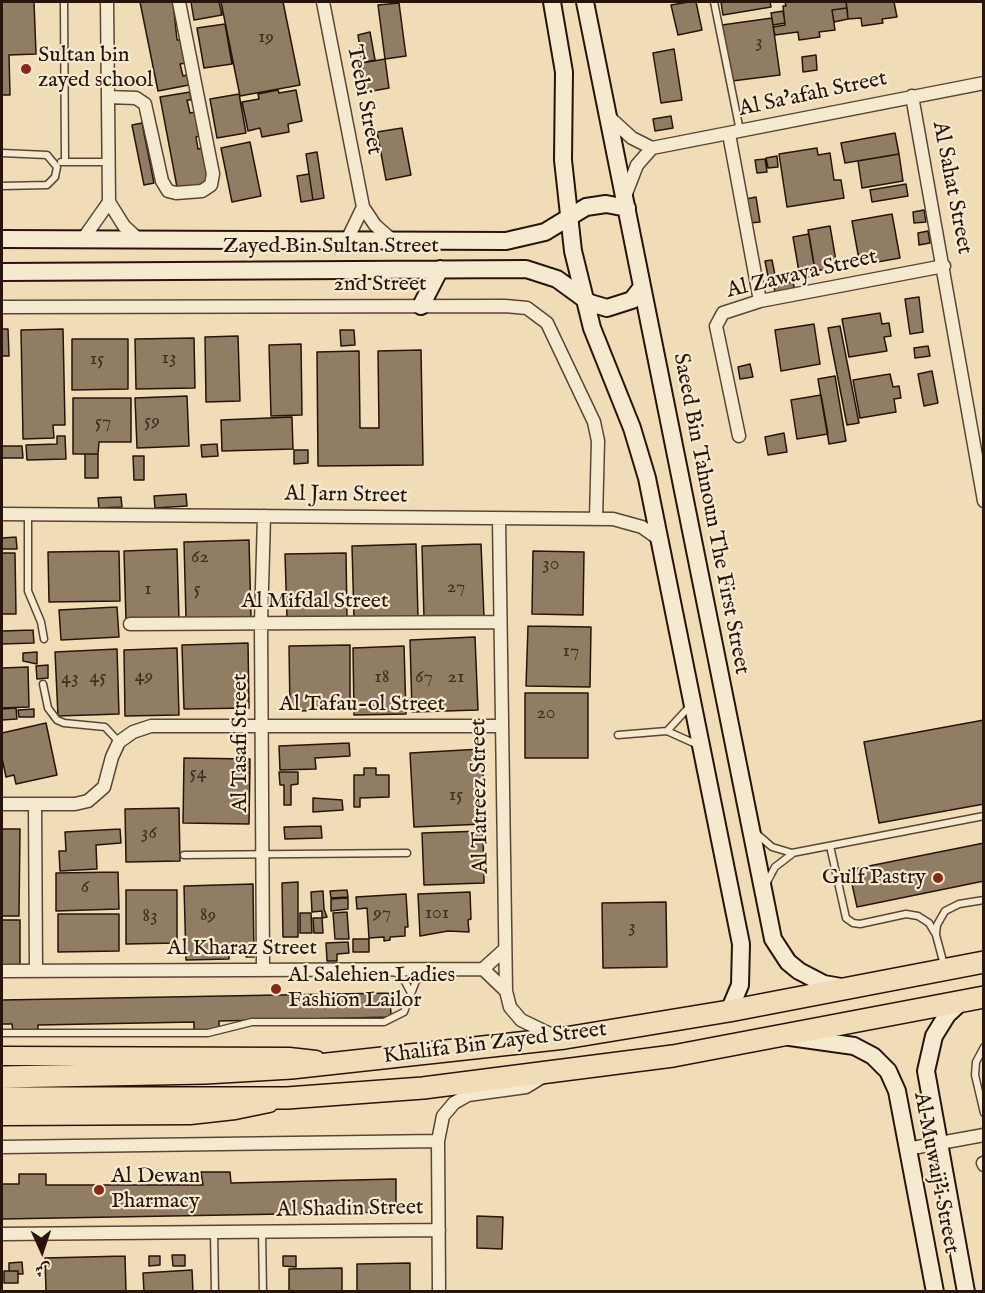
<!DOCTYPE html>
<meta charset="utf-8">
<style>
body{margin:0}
#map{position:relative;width:985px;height:1293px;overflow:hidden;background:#f0ddb7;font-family:"IM FELL English",Amiri,serif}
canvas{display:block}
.frame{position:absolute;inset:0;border:3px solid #28140b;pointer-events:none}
.north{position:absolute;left:12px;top:1221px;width:60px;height:60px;-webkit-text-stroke:4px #f5e9d0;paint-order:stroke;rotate:177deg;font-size:16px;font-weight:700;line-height:24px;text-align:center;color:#28140b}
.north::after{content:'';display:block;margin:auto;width:21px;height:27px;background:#28140b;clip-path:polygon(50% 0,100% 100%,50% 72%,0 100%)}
</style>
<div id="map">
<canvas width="985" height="1293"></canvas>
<div class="frame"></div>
<div class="north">ش</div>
</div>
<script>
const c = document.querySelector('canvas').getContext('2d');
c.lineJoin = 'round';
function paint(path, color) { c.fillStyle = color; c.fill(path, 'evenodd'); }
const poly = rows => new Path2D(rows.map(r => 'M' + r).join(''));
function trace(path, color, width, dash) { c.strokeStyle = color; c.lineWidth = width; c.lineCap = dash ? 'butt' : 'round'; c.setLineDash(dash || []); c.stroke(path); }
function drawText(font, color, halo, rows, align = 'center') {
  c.font = font + ' "IM FELL English",serif'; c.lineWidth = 4.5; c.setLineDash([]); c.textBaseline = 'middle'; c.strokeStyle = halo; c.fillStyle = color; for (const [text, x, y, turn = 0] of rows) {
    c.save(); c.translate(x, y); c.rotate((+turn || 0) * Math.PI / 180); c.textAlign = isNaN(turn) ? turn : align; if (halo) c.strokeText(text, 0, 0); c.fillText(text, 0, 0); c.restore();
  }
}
const building = poly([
 [2,2,34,2,36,54,9,55,10,95,2,95,2,2],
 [140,2,173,2,177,40,181,40,186,63,180,64,183,76,187,75,189,85,158,91,140,2],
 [191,2,219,2,222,15,194,20,191,2],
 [221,2,283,2,300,85,240,96,221,2],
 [689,2,696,2,702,30,678,35,671,5,689,2],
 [721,2,770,2,771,7,723,15,721,2],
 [785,2,846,2,847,8,832,10,835,30,819,32,820,37,799,40,798,32,775,35,773,27,785,25,783,6,786,6,785,2],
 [846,2,894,2,897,17,882,19,883,23,862,26,861,18,848,19,846,2],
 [399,3,406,56,385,59,378,5,399,3],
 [847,8,848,19,834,22,832,10,847,8],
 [783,11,785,23,773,25,771,13,783,11],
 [772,18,780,75,732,81,722,25,772,18],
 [225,24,232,64,204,68,197,28,225,24],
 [370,32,375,60,362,63,358,35,370,32],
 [674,49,682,100,661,103,653,53,674,49],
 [816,55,817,70,803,72,802,57,816,55],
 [385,59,389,88,367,92,362,63,385,59],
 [278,90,279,93,296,90,302,121,288,124,289,132,262,137,260,128,248,131,242,102,259,99,258,94,278,90],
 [190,92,191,100,187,100,190,113,195,112,200,136,196,137,198,149,202,148,209,183,184,190,183,186,177,187,160,97,190,92],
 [239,94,246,133,217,138,210,99,239,94],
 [671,116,673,128,655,131,653,119,671,116],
 [142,123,154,183,144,185,132,125,142,123],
 [402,128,411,175,386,180,377,132,402,128],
 [895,133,899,154,845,163,841,143,895,133],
 [250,142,261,196,232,202,221,148,250,142],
 [817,148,818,155,830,153,834,180,841,180,844,198,787,207,779,154,817,148],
 [317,152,324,198,313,200,306,154,317,152],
 [899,154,903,181,862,188,858,161,899,154],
 [777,156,778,167,768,168,766,158,777,156],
 [765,159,767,172,757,173,755,160,765,159],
 [309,174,313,200,301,202,297,176,309,174],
 [906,184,908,196,872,202,870,190,906,184],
 [756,197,760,222,750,223,746,199,756,197],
 [924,210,926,222,914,223,913,212,924,210],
 [892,214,900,258,860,265,852,221,892,214],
 [830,226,837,267,815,271,808,230,830,226],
 [928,231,930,243,919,245,918,233,928,231],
 [809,234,816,276,800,278,793,237,809,234],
 [772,260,776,280,769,281,765,261,772,260],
 [793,282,795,291,775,294,774,285,793,282],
 [919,297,923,332,910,334,905,299,919,297],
 [880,313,882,324,889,323,891,336,884,337,887,351,849,357,842,319,880,313],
 [814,324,820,364,781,371,775,330,814,324],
 [840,326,859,423,847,425,828,328,840,326],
 [2,329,8,329,9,356,2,356,2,329],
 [63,329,65,425,53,425,54,438,23,439,21,330,63,329],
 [340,330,354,330,355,345,341,346,340,330],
 [238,336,240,401,206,402,205,337,238,336],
 [194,338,195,388,136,389,135,339,194,338],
 [72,339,128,339,128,389,72,390,72,339],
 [301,344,302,415,271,416,269,345,301,344],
 [928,346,930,356,915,358,914,348,928,346],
 [421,350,423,465,318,466,317,352,359,351,360,428,379,428,378,351,421,350],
 [750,364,753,377,740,379,738,367,750,364],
 [932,371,938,403,924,406,918,374,932,371],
 [890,374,893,387,899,386,901,398,894,399,896,412,860,418,853,380,890,374],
 [835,376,846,441,829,444,818,379,835,376],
 [821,395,828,434,797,439,791,400,821,395],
 [187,396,189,446,137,448,135,398,187,396],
 [73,398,131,398,131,442,99,442,98,454,73,454,73,398],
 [292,417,293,449,222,451,221,420,292,417],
 [784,433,787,452,768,455,765,437,784,433],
 [57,436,65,436,66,459,27,460,26,445,57,444,57,436],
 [217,444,218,456,202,457,201,445,217,444],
 [2,446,22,446,23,458,2,458,2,446],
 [294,450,308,450,308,463,294,464,294,450],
 [85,454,98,454,98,478,85,478,85,454],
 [133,456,144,456,144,480,134,480,133,456],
 [186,494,187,506,155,508,154,496,186,494],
 [121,497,122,507,99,508,98,498,121,497],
 [16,537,17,549,2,549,2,538,16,537],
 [249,540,251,617,186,619,184,542,249,540],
 [416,544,418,617,354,619,352,546,416,544],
 [481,544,484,617,424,619,422,546,481,544],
 [177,549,179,620,126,621,124,551,177,549],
 [119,551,120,601,49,602,48,552,119,551],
 [533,551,584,552,583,615,532,614,533,551],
 [2,553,15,553,16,614,2,614,2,553],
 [346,553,347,617,287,619,285,554,346,553],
 [117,607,119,637,61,640,59,610,117,607],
 [528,626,591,627,590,687,526,686,528,626],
 [33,630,34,643,2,644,2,631,33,630],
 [475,637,478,710,412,712,410,640,475,637],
 [248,643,249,708,184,709,182,645,248,643],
 [350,645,350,710,290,711,289,646,350,645],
 [404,646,406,714,354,715,353,648,404,646],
 [177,648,179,715,125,716,124,650,177,648],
 [117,649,119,714,58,716,55,652,117,649],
 [37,652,37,664,23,661,23,653,37,652],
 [48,665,48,678,37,679,36,666,48,665],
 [28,667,29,707,2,708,2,668,28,667],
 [525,693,588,693,588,758,525,758,525,693],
 [16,708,17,719,2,720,2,709,16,708],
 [34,709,34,717,19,717,18,710,34,709],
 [984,720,984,804,879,823,864,742,984,720],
 [46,723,57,775,16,784,14,775,6,777,2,758,2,733,46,723],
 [349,743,350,756,315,758,316,769,280,770,279,746,349,743],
 [482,749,485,824,414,827,410,753,482,749],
 [184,758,250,759,249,824,183,823,184,758],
 [364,768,376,768,376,775,389,775,389,797,360,798,360,807,354,807,354,775,364,775,364,768],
 [279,772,298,772,298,784,291,785,291,805,284,805,284,785,280,785,279,772],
 [313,798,342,800,343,810,313,812,313,798],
 [179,808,180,861,126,862,125,809,179,808],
 [321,826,322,838,285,839,284,827,321,826],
 [2,829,20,829,19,916,2,916,2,829],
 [120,829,121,843,96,845,97,869,60,871,59,851,66,851,65,832,120,829],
 [483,831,484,883,424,885,422,833,483,831],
 [984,843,984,881,857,907,849,870,984,843],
 [118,872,119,909,56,911,56,873,118,872],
 [298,882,298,937,283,937,282,883,298,882],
 [253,884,254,957,246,957,246,953,229,953,229,959,186,960,184,886,253,884],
 [126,890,177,890,177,943,126,944,126,890],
 [347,890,348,897,331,898,330,891,347,890],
 [323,891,324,909,327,917,322,918,322,911,312,912,311,892,323,891],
 [470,892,471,919,468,920,469,932,448,931,420,936,418,894,470,892],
 [406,894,408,927,405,927,405,936,390,937,390,940,384,941,384,937,369,938,367,908,357,909,356,897,406,894],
 [348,898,348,909,331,911,331,899,348,898],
 [666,902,667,967,603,968,602,903,666,902],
 [347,912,349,939,335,939,333,913,347,912],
 [300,913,311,913,312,933,300,933,300,913],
 [58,914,119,914,119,951,58,952,58,914],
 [313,918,322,918,323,933,314,933,313,918],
 [2,920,20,920,20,969,2,969,2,920],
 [353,939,369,939,369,952,353,952,353,939],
 [348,942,349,953,337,954,337,961,327,961,326,943,348,942],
 [390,993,391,1017,219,1021,219,1031,194,1032,194,1022,38,1025,38,1032,13,1032,12,1024,2,1024,2,1000,390,993],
 [201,1172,230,1172,231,1183,396,1179,396,1212,2,1219,2,1184,19,1184,19,1174,46,1174,46,1185,203,1185,201,1172],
 [477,1216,503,1217,502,1249,477,1248,477,1216],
 [172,1255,185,1255,185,1266,173,1266,172,1255],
 [125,1256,126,1292,46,1292,45,1258,125,1256],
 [149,1256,160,1256,160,1265,149,1266,149,1256],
 [283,1256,296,1256,296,1267,283,1266,283,1256],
 [22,1262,23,1274,18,1274,18,1271,9,1271,9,1263,22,1262],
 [410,1263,410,1292,357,1292,357,1264,410,1263],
 [342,1268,342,1292,289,1292,289,1269,342,1268],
 [192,1270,193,1292,144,1292,143,1273,192,1270],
 [4,1271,18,1271,18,1283,4,1283,4,1271]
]);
paint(building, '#907d64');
trace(building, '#28140b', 1.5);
const lane = poly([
 [64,2,65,162],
 [714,2,740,131],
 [2,153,47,155,57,167,55,177,47,185,2,186],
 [61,162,108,162],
 [28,514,28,591,41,622,44,639],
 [43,684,48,708,57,720,64,723,105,727,119,742],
 [667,731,689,707],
 [618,735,667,731,698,745],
 [757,834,772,847,792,853,984,816],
 [830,846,846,918,853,923,860,924,906,914,918,916,929,923,936,935,944,965],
 [184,855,407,853],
 [766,884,775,867,792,854],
 [936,934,937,925,945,911,959,904,984,900],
 [395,972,403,978,411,993],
 [2,1033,208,1033,252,1022,384,1022,404,1012,416,981,426,972],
 [984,1047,976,1062,975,1075,984,1113],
 [214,1232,215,1292],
 [262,1232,263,1292]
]);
const street = poly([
 [107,2,109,202,124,226,138,239],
 [323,2,363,207,375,225,392,240],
 [912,96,984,501],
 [108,97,136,98,145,104,162,181,168,191,176,193,202,191,211,185,213,174,179,2],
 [609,117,632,138,652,148,984,83],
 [729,134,760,301],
 [625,196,637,165,652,148],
 [83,239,109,202],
 [347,240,363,207],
 [2,307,505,306,527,308,547,323,594,422,598,441,596,519],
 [739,436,716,326,723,313,760,301,944,266],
 [2,514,613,519,642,527,659,539],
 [499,519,506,991,510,1007,521,1020,552,1035],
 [130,624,500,622],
 [2,804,75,804,88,801,104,787,112,757,119,742,133,732,151,726,501,726],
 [35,804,36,971],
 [483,969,506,991],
 [263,970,261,623,264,516],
 [2,971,483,969,505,949],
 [2,1147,438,1141],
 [907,1149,984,1135],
 [983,1163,984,1165],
 [2,1234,439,1230],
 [439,1292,438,1141,443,1116,454,1103,468,1095,526,1087,544,1076]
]);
const secondary = poly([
 [552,2,564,72,563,160,573,251,592,328,632,428,647,478,741,944,740,985,729,1011],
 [585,2,773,939,788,962,799,971,824,984,841,987],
 [2,239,506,241,545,232,586,207,606,204,627,208],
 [2,272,526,269,557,279,590,303,607,308,632,300,642,287],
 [421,306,440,269],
 [962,1001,947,1015,934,1036,926,1071,966,1292],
 [790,1037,854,1046,873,1056,888,1071,897,1091,935,1292]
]);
const primary = poly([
 [2,1056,289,1057,316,1060],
 [2,1116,190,1115,235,1110,269,1103]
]);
const highway = poly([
 [2,1077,205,1073,291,1068,565,1038,729,1011,984,962],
 [2,1098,287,1098,423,1088,673,1056,984,997]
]);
trace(lane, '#5a4636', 9);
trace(street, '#5a4636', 15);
trace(secondary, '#28140b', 20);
trace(primary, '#28140b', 21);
trace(highway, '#28140b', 24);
trace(lane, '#f5e9d0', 6);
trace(street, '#f5e9d0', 12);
trace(secondary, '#f5e9d0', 16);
trace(primary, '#f0ddb7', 18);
trace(highway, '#f0ddb7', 21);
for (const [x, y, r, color] of [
 [26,69,6,"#8f2418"],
 [938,878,6,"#8f2418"],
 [276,989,6,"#8f2418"],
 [99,1190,6,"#8f2418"]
]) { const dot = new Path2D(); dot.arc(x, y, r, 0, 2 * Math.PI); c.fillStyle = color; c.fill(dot); trace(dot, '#f5e9d0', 2); }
drawText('20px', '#422e21', null, [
 ["19",266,38],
 ["3",759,43],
 ["13",169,359],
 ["15",97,360],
 ["59",152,422],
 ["57",103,423],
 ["62",200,558],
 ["30",551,565],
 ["27",456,588],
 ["1",148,590],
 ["5",197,590],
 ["17",571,652],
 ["49",144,677],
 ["45",98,678],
 ["18",382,678],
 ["67",424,678],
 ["21",456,678],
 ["43",70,679],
 ["20",546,714],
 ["54",198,774],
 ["15",456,796],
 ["36",149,834],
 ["6",85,888],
 ["97",382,914],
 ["101",437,914],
 ["89",208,916],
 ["83",150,917],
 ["3",632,928]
]);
drawText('22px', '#28140b', '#f5e9d0', [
 ["Sultan bin",38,56],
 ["zayed school",38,81],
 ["Gulf Pastry",926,878,"right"],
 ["Al Salehien Ladies",288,976],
 ["Fashion Lailor",288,1001],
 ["Al Dewan",111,1177],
 ["Pharmacy",111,1202]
], 'left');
drawText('22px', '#28140b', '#f5e9d0', [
 ["Al Sa'afah Street",813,95,-12],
 ["Teebi Street",363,100,79],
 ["Al Sahat Street",951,188,79],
 ["Zayed Bin Sultan Street",331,247],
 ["Al Zawaya Street",802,275,-13],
 ["2nd Street",380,285],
 ["Al Jarn Street",346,496,1],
 ["Saeed Bin Tahnoun The First Street",710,514,79],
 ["Al Mifdal Street",315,602],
 ["Al Tafau-ol Street",362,705],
 ["Al Tasafi Street",241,743,-90],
 ["Al Tatreez Street",481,796,-91],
 ["Al Kharaz Street",242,949],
 ["Khalifa Bin Zayed Street",495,1044,-7],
 ["Al Muwaij'i Street",935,1173,79],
 ["Al Shadin Street",350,1210,-1]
]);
</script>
